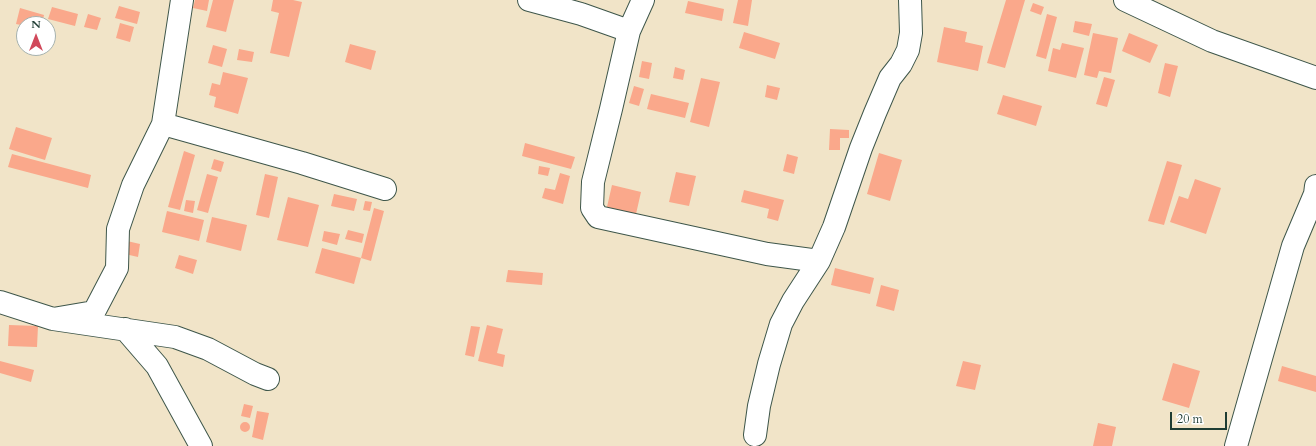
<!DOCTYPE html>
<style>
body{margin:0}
#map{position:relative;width:1316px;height:446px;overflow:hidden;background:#f1e4c8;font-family:Cardo,serif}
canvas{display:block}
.north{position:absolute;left:16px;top:16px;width:40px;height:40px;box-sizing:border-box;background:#fff;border:1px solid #a5b1ae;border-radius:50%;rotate:0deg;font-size:11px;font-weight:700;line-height:16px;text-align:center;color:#1f3d34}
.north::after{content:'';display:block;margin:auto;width:14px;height:18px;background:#d1495b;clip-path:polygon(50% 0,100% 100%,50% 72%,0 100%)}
.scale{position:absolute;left:1170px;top:412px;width:57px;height:18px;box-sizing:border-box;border:2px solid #1f3d34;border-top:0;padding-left:5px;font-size:12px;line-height:14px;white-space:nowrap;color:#1f3d34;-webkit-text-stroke:3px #fff;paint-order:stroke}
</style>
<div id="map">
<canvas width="1316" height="446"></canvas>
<div class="north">N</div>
<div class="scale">20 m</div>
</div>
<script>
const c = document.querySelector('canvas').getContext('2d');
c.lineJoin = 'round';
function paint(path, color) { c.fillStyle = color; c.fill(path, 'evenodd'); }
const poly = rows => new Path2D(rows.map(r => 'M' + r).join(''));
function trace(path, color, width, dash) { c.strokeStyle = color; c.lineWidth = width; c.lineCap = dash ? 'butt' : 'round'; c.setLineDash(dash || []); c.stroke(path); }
paint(poly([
 [195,0,209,0,207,11,193,8],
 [213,0,234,0,226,32,206,27],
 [273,0,293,0,302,2,289,57,270,53,279,13,271,11],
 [738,0,752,0,748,26,733,23],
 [1006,0,1025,0,1005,68,987,63],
 [688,1,724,9,722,21,685,13],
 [1033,3,1044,7,1041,15,1030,11],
 [119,6,140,12,137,24,115,18],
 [52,7,78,14,75,26,48,19],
 [20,8,44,15,42,24,24,24,24,38,19,36,21,25,16,24],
 [88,14,101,18,97,30,84,27],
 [1047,14,1057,17,1046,59,1036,56],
 [1075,21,1092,24,1089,36,1073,32],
 [120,23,134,27,130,42,116,38],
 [944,27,967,32,965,42,983,46,978,71,937,62],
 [744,32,780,43,775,59,739,48],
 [1093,33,1118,38,1111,73,1099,71,1097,78,1084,75],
 [1129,33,1158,45,1150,63,1122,51],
 [1062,43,1084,48,1076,78,1048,71,1053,48,1060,50],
 [350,44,376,51,371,70,345,62],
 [213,45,227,49,222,67,208,63],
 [239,49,254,52,252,62,237,60],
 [642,61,652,63,649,79,639,77],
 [1165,63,1178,66,1170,97,1158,93],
 [675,67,685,70,683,80,673,78],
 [223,72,248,78,238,114,214,107,216,97,209,95,212,83,220,85],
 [1104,77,1115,80,1107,107,1096,104],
 [701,78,720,82,709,127,690,122],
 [767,85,780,88,777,100,765,97],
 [634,86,644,89,639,106,629,103],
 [651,94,689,103,685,118,647,109],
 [1003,95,1042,106,1036,126,997,114],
 [16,127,52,138,45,160,9,149],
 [830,129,849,130,849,138,840,138,840,150,829,150],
 [525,143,575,157,571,169,522,156],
 [184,151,195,155,180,210,168,207],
 [879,153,902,160,890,201,867,194],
 [12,154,91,175,88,188,8,167],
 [787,154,798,157,794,174,783,171],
 [214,159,224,162,221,172,211,169],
 [1167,161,1182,165,1164,225,1148,221],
 [539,166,550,168,548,176,538,174],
 [676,172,696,176,689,206,669,202],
 [560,173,570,176,563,204,542,198,545,188,555,190],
 [207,174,218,177,208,213,197,210],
 [265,174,278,177,269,218,256,215],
 [1195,179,1221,188,1206,234,1170,222,1179,196,1188,199],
 [612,185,641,192,636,214,607,207],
 [744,190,784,200,778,221,767,218,769,209,741,202],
 [334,194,357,199,354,211,331,206],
 [288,197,319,205,308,247,277,240],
 [186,200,195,201,193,213,184,211],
 [365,201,372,202,370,211,363,210],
 [374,208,384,211,371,261,361,258],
 [167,211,204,220,199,241,162,232],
 [212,217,247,225,241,251,206,242],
 [348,230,364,234,362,243,345,239],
 [324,231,340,234,337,245,322,241],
 [127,241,140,244,138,257,125,254],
 [322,248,361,258,354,284,315,273],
 [179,255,197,260,193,274,175,268],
 [835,268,874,278,870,294,831,285],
 [508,270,543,273,542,285,506,282],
 [881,285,899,290,894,311,876,306],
 [9,325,38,326,37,347,8,346],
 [487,325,503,329,497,353,505,355,503,367,478,361],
 [471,326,480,327,474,357,465,355],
 [0,361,34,370,31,382,0,373],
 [963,361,981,365,975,390,956,386],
 [1173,363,1200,371,1189,408,1162,400],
 [1282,366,1316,376,1316,392,1278,381],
 [244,404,253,406,250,418,241,416],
 [257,411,269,413,263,440,252,437],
 '240 427a5 5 0 1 1 10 0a5 5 0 1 1-10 0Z',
 [1098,423,1116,427,1112,446,1093,446]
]), '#faa88b');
const minor = poly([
 [529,0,581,14,629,31,611,109,593,182,592,208,598,217,767,254,819,261,793,301,781,324,769,364,759,406,755,435],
 [1125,0,1212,41,1316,78],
 [629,31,643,0],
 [163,124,302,163,385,189],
 [819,261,834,227,861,148,875,113,890,78,901,64,908,50,911,33,910,0],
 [0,302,53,319,175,337,208,349,255,374,268,379],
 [53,319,94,312,117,268,118,229,133,185,163,124,182,0],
 [125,329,157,366,201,446],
 [1236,446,1293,246,1315,194,1316,186]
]);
trace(minor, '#3e564a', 24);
trace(minor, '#fff', 22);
</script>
